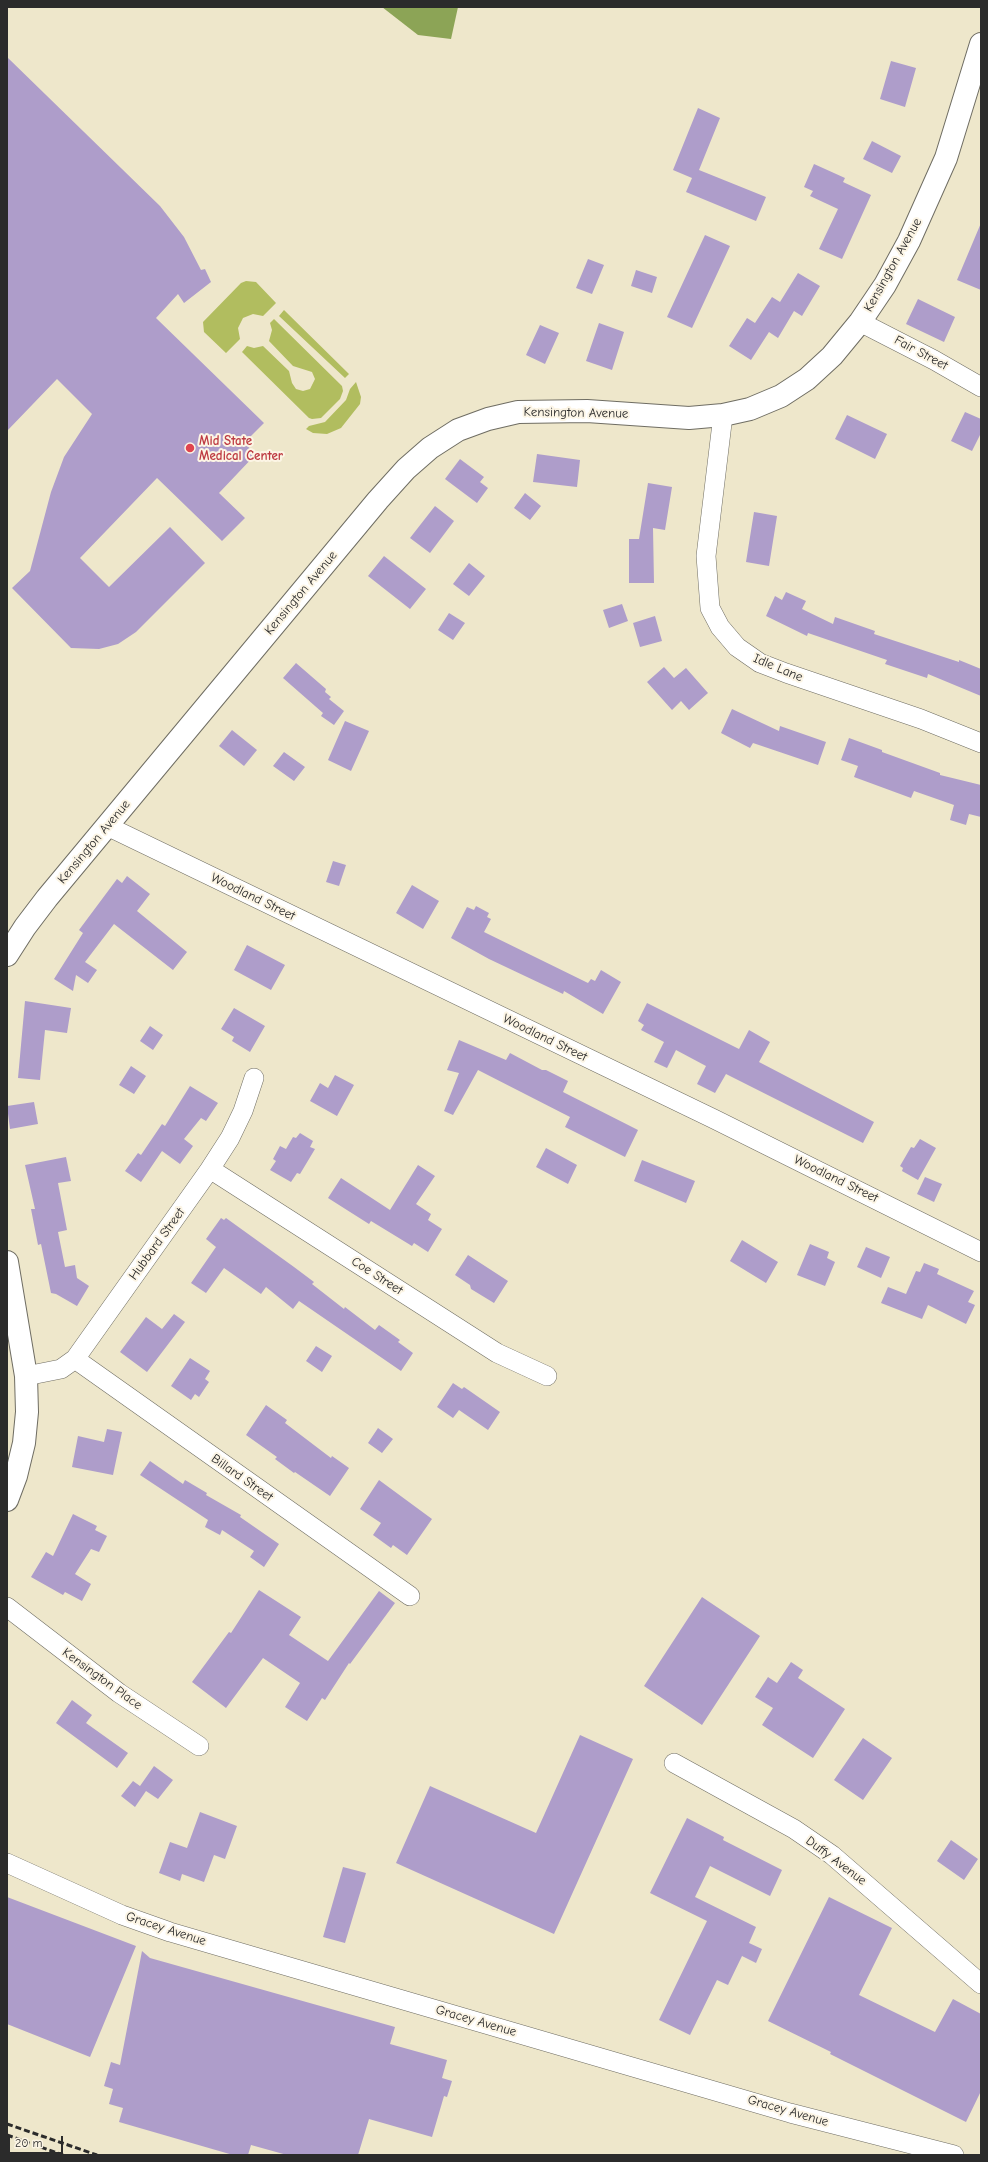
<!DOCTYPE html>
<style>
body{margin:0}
#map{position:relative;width:988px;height:2162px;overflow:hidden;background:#eee7cb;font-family:"Comic Neue",sans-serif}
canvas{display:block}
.frame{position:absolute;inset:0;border:8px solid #2b2b2b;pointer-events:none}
.scale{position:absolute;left:8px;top:2136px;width:55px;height:18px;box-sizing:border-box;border:2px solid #2b2b2b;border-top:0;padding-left:5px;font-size:12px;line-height:14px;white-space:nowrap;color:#2b2b2b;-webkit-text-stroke:3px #fcf5e5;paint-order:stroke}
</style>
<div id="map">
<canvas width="988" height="2162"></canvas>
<div class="frame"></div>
<div class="scale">20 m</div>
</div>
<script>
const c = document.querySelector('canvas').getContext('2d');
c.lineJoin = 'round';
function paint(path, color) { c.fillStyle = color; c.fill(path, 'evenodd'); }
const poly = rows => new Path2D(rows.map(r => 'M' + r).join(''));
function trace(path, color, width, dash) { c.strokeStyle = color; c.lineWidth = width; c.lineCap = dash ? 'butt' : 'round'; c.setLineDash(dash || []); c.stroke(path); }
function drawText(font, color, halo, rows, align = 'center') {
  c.font = font + ' "Comic Neue",sans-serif'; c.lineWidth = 4; c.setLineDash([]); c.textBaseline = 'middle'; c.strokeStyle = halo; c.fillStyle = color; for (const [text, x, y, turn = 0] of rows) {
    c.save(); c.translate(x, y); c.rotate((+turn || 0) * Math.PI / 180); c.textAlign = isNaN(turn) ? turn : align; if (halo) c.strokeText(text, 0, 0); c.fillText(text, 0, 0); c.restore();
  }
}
paint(poly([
 [246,281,256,282,276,303,263,316,253,314,243,318,238,328,240,339,226,353,204,332,203,322,241,283],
 [284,310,349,374,345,378,279,316],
 [274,319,342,386,343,391,340,399,321,418,312,419,309,418,242,352,247,346,254,348,263,346,289,371,292,383,296,389,303,391,310,389,315,379,312,372,293,366,269,341,272,330,270,323],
 [356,382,361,397,360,404,341,428,327,434,313,433,306,429,309,426,325,422,346,400,350,389]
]), '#b1bd5f');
paint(poly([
 [382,7,458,7,451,39,418,35]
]), '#8ca456');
paint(poly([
 [7,57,160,206,184,237,201,270,205,269,211,282,184,303,178,294,156,318,264,423,244,443,256,454,219,493,245,518,222,541,157,478,80,558,109,587,170,527,205,563,136,632,118,644,99,649,71,648,12,588,30,571,51,492,64,457,92,414,57,379,7,431],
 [891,61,916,68,905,107,880,99],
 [698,108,720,118,699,170,766,197,756,221,686,192,692,178,673,170],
 [872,141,901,156,892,173,863,159],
 [814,164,845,178,843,182,871,195,842,259,819,249,838,209,810,196,813,191,804,187],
 [981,223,981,290,957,280],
 [705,235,730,246,692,328,667,317],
 [588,259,604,265,592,294,576,288],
 [636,270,657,277,652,293,631,286],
 [798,273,820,286,802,316,794,311,778,338,769,332,751,360,729,346,747,318,755,323,772,297,780,302],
 [918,299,955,317,944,342,906,324],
 [599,323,624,332,612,370,586,361],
 [540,325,559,333,545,364,526,355],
 [965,412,981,419,981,433,972,451,951,441],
 [847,415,887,434,875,459,835,439],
 [537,454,580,460,577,487,533,482],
 [460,459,484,477,480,482,488,488,477,503,445,479],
 [648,483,672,487,665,530,653,528,654,583,629,583,629,539,639,539],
 [525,493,541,506,530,520,514,508],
 [435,506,454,521,430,553,410,538],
 [754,512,777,516,769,566,746,562],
 [384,556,426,589,410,609,368,576],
 [469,563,485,576,469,596,453,584],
 [786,592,806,601,802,609,833,624,835,617,875,631,874,634,959,662,959,660,981,669,981,696,928,674,927,678,885,664,887,660,808,633,807,636,766,616,775,596,782,600],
 [622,604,628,621,609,628,603,610],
 [449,613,465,623,453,640,438,630],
 [655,616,662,641,640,647,633,623],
 [296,663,326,689,325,692,331,697,329,699,344,711,334,725,321,716,323,713,283,678],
 [664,667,674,678,686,668,708,693,689,710,681,701,672,710,647,682],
 [732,709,779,731,780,726,826,742,818,765,753,743,750,748,721,733],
 [345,721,369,731,351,771,328,760],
 [232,730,257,750,244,766,219,746],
 [849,738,882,750,882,752,940,773,940,775,981,785,981,817,969,814,966,825,950,820,954,805,914,791,911,798,854,777,858,766,841,760],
 [284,752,305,767,294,781,273,766],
 [333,861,346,865,339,886,326,882],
 [127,876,150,894,137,911,187,952,173,970,114,924,85,962,97,970,88,983,76,975,73,991,54,979,83,933,79,930,117,879,122,883],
 [412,885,439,901,423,929,396,913],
 [476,906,489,913,487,917,491,919,484,932,588,983,591,979,595,981,601,970,621,982,603,1014,564,991,563,994,489,959,451,938,467,907,474,910],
 [247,945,285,965,271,990,234,970],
 [25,1001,71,1008,67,1033,45,1030,40,1080,18,1078],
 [647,1003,739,1049,749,1030,770,1042,759,1062,874,1122,863,1143,726,1074,715,1093,697,1084,706,1066,676,1050,667,1068,654,1062,664,1042,641,1030,644,1025,638,1021],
 [234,1008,265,1026,250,1052,232,1041,234,1037,221,1029],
 [150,1026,163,1035,153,1050,140,1041],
 [459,1040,506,1060,510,1053,542,1070,546,1070,568,1081,563,1092,638,1130,625,1157,565,1127,570,1117,478,1070,453,1115,444,1111,459,1073,447,1070],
 [131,1066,146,1076,134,1094,119,1085],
 [335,1075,354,1085,337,1116,310,1101,320,1083,328,1088],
 [190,1086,218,1103,206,1121,201,1118,184,1139,193,1146,180,1164,162,1151,141,1182,125,1171,138,1153,141,1155,162,1124,165,1126],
 [34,1102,38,1124,10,1129,7,1106],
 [300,1133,313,1141,310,1147,315,1149,300,1174,297,1173,291,1182,270,1170,276,1161,273,1159,280,1146,286,1149,293,1137,296,1138],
 [920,1139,936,1148,918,1180,902,1171,903,1168,900,1166,911,1147,914,1148],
 [546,1148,577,1165,568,1184,536,1167],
 [66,1157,71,1181,58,1183,67,1230,58,1232,65,1267,75,1265,77,1278,89,1286,77,1306,56,1294,51,1293,41,1244,38,1245,31,1209,35,1209,25,1165],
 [642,1160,695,1181,686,1203,634,1181],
 [418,1165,435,1176,416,1204,431,1214,428,1220,442,1229,428,1252,414,1243,412,1246,371,1221,369,1224,328,1198,341,1178,390,1210],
 [925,1177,942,1184,934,1202,917,1194],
 [221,1218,224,1220,226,1218,294,1267,314,1282,312,1284,344,1309,345,1307,375,1330,379,1325,400,1340,398,1342,413,1353,401,1371,299,1301,293,1309,266,1287,261,1294,224,1268,206,1293,191,1283,216,1247,206,1239],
 [742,1240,778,1262,766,1283,730,1261],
 [810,1244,829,1252,827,1258,835,1262,825,1286,797,1275],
 [866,1247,890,1257,881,1278,857,1267],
 [468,1255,508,1281,494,1303,471,1289,470,1285,455,1275],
 [924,1263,939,1269,937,1274,974,1291,968,1302,975,1305,966,1324,928,1305,922,1319,881,1303,888,1287,906,1294,916,1271,920,1272],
 [174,1314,185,1322,147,1372,120,1352,146,1317,162,1329],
 [316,1346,332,1356,322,1372,306,1361],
 [190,1358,210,1371,205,1379,209,1382,199,1397,195,1394,191,1400,171,1386],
 [453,1383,462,1389,464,1387,500,1412,488,1430,459,1410,453,1418,437,1407],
 [266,1405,287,1420,285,1423,331,1458,332,1456,349,1468,330,1496,295,1472,294,1473,275,1459,277,1457,246,1435],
 [378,1428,393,1439,382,1453,368,1443],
 [107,1429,122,1432,113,1475,72,1467,78,1436,104,1442],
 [150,1461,183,1484,185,1480,207,1493,206,1495,241,1515,240,1517,279,1544,264,1567,250,1557,254,1551,222,1530,220,1535,205,1527,208,1520,140,1475],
 [379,1480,432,1519,407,1555,393,1545,391,1548,373,1535,381,1523,360,1509],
 [73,1514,97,1526,95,1530,107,1536,99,1552,91,1549,75,1574,91,1584,82,1601,65,1592,63,1595,31,1577,46,1552,53,1556],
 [259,1590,301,1617,289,1635,328,1661,379,1591,395,1603,350,1664,349,1663,325,1700,322,1698,307,1721,285,1707,300,1683,263,1658,226,1708,192,1682,229,1632,231,1633],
 [702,1597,760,1636,702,1725,644,1686],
 [791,1662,803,1670,798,1678,845,1709,813,1758,762,1725,773,1708,755,1697,768,1677,777,1683],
 [72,1700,92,1715,86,1723,128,1753,117,1768,56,1723],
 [580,1735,633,1759,554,1934,396,1863,430,1786,536,1833],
 [863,1738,892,1758,863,1800,834,1780],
 [154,1766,173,1780,158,1799,146,1791,135,1807,121,1796,133,1781,140,1786],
 [200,1812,237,1826,225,1859,214,1855,204,1882,182,1874,180,1881,159,1873,170,1842,187,1848],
 [687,1818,724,1837,723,1840,782,1870,770,1896,710,1866,695,1897,756,1927,749,1943,762,1949,756,1963,742,1956,728,1985,717,1980,690,2035,659,2020,707,1921,650,1893],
 [951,1840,978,1859,964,1880,937,1861],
 [343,1867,366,1873,345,1943,323,1937],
 [7,1897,136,1946,90,2057,7,2024],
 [829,1897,892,1928,859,1995,935,2032,953,1999,981,2014,981,2091,966,2122,830,2054,831,2052,768,2021],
 [142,1951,150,1958,395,2027,390,2044,447,2060,442,2078,452,2081,447,2097,444,2096,432,2137,369,2119,358,2155,287,2155,251,2145,248,2155,233,2155,119,2122,123,2108,109,2104,113,2089,104,2086,111,2062,120,2065]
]), '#ae9dca');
const street = poly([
 [860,322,934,360,981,387],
 [723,415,706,556,710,608,720,627,737,647,760,663,786,673,921,719,981,743],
 [107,826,714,1119,981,1252],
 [210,1169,497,1353,547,1376],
 [75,1359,410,1596],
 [26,1376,61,1369,75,1359,210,1169,230,1138,243,1111,254,1078],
 [7,1607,119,1693,199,1746],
 [674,1763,794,1829,832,1855,981,1984],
 [7,1863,122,1915,170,1932,790,2113,954,2155]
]);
const secondary = poly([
 [7,955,25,927,47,898,378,500,406,469,430,448,458,430,488,419,518,412,587,411,689,418,723,415,750,409,781,396,807,379,832,356,860,322,885,285,909,241,946,158,981,44],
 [7,1262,26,1376,27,1412,24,1443,16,1476,7,1500]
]);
trace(street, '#6f6d63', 20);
trace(secondary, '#6f6d63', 24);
trace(street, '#fff', 19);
trace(secondary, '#fff', 22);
trace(poly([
 [7,2124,97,2155],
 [7,2135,63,2155]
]), '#2b2b2b', 3, [6, 3]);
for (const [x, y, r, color] of [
 [190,448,5,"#e0444e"]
]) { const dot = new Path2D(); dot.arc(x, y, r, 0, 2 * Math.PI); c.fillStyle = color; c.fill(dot); trace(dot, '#fcf5e5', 1.5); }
drawText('13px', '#2b2b2b', '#fcf5e5', [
 ["Kensington Avenue",893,265,-61],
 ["Fair Street",921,353,28],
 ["Kensington Avenue",576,413,1],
 ["Kensington Avenue",301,593,-50],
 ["Idle Lane",778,668,23],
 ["Kensington Avenue",94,842,-50],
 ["Woodland Street",253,897,26],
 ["Woodland Street",545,1038,26],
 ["Woodland Street",836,1179,26],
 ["Hubbard Street",157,1244,-54],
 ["Coe Street",377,1276,33],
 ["Billard Street",242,1478,35],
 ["Kensington Place",102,1679,36],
 ["Duffy Avenue",836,1861,37],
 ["Gracey Avenue",166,1929,18],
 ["Gracey Avenue",476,2021,16],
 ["Gracey Avenue",788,2111,16]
]);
drawText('bold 13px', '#be3a42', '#fcf5e5', [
 ["Mid State",199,441],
 ["Medical Center",199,456]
], 'left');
</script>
